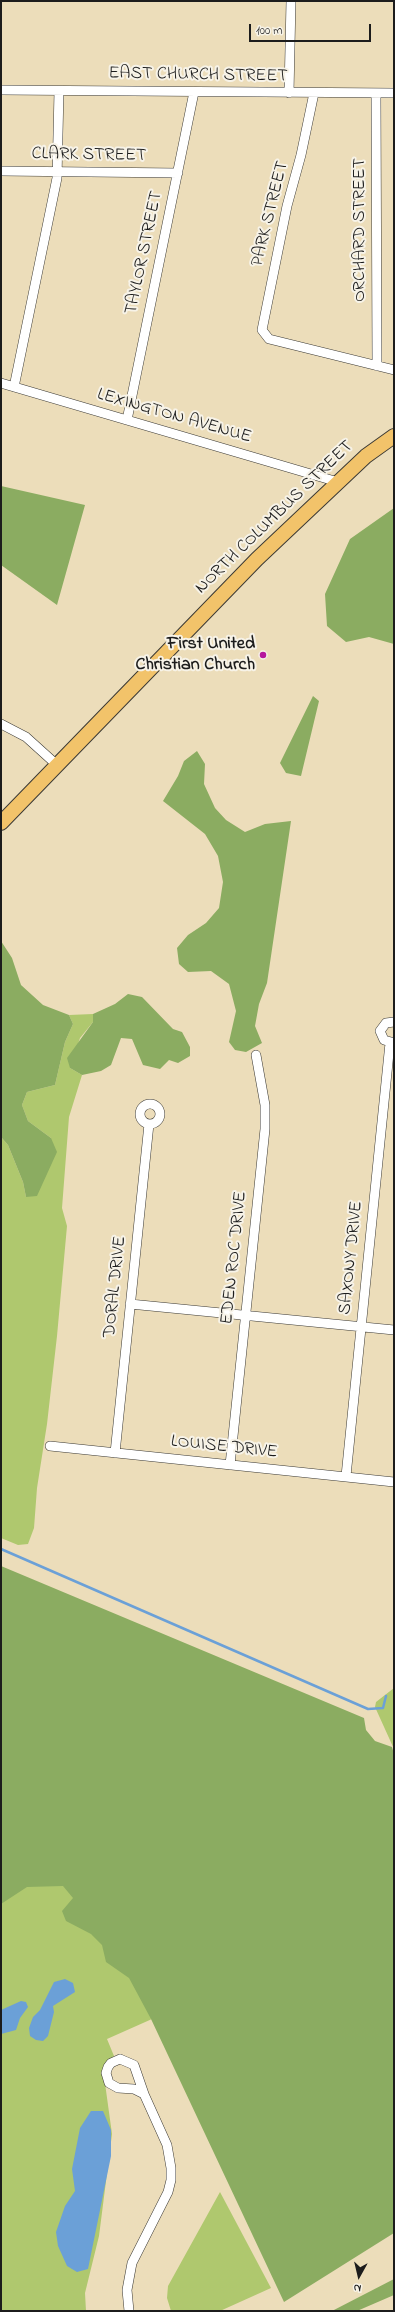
<!DOCTYPE html>
<style>
body{margin:0}
#map{position:relative;width:395px;height:2312px;overflow:hidden;background:#ecddba;font-family:"Indie Flower",sans-serif}
canvas{display:block}
.frame{position:absolute;inset:0;border:2px solid #1c1c1c;pointer-events:none}
.north{position:absolute;left:339px;top:2256px;width:40px;height:40px;-webkit-text-stroke:3px #f7f3e8;paint-order:stroke;rotate:188deg;font-size:11px;font-weight:700;line-height:16px;text-align:center;color:#1c1c1c}
.north::after{content:'';display:block;margin:auto;width:14px;height:18px;background:#1c1c1c;clip-path:polygon(50% 0,100% 100%,50% 72%,0 100%)}
.scale{position:absolute;left:249px;top:24px;width:122px;height:18px;box-sizing:border-box;border:2px solid #1c1c1c;border-top:0;padding-left:5px;font-size:12px;line-height:14px;white-space:nowrap;color:#1c1c1c;-webkit-text-stroke:3px #f7f3e8;paint-order:stroke}
</style>
<div id="map">
<canvas width="395" height="2312"></canvas>
<div class="frame"></div>
<div class="north">N</div>
<div class="scale">100 m</div>
</div>
<script>
const c = document.querySelector('canvas').getContext('2d');
c.lineJoin = 'round';
function paint(path, color) { c.fillStyle = color; c.fill(path, 'evenodd'); }
const poly = rows => new Path2D(rows.map(r => 'M' + r).join(''));
function trace(path, color, width, dash) { c.strokeStyle = color; c.lineWidth = width; c.lineCap = dash ? 'butt' : 'round'; c.setLineDash(dash || []); c.stroke(path); }
function drawText(font, color, halo, rows, align = 'center') {
  c.font = font + ' "Indie Flower",sans-serif'; c.lineWidth = 4; c.setLineDash([]); c.textBaseline = 'middle'; c.strokeStyle = halo; c.fillStyle = color; for (const [text, x, y, turn = 0] of rows) {
    c.save(); c.translate(x, y); c.rotate((+turn || 0) * Math.PI / 180); c.textAlign = isNaN(turn) ? turn : align; if (halo) c.strokeText(text, 0, 0); c.fillText(text, 0, 0); c.restore();
  }
}
paint(poly([
 [93,1014,93,1022,80,1038,70,1068,82,1075,69,1117,62,1208,67,1226,57,1336,47,1424,37,1488,34,1528,28,1544,18,1545,1,1538,1,1137,8,1145,23,1182,26,1197,51,1138,28,1121,22,1105,27,1092,55,1085,65,1042,73,1024,69,1015],
 [394,1688,394,1749,375,1707,376,1702],
 [81,1860,152,2019,107,2039,114,2056,110,2059,104,2076,112,2134,99,2236,85,2293,86,2311,1,2311,1,1896],
 [220,2192,271,2288,220,2311,171,2311,167,2298,168,2286]
]), '#afc86e');
paint(poly([
 [1,486,85,505,57,605,1,565],
 [394,508,394,644,369,637,346,642,327,626,325,594,350,539],
 [313,696,319,701,301,776,286,773,280,763],
 [197,751,205,764,204,784,215,808,226,820,245,832,265,824,291,821,267,983,259,1004,255,1026,262,1043,246,1052,235,1050,229,1042,236,1011,229,984,211,971,188,972,179,964,177,948,188,935,206,923,219,908,223,882,218,856,205,834,163,801,178,776,184,761],
 [1,941,12,958,21,985,43,1005,69,1015,73,1024,65,1042,55,1085,27,1092,22,1105,28,1121,51,1138,57,1152,37,1196,26,1197,23,1182,8,1145,1,1137],
 [128,994,142,997,173,1029,182,1032,190,1047,190,1056,178,1063,169,1060,160,1069,143,1065,132,1039,121,1038,111,1065,101,1071,82,1075,70,1068,67,1058,93,1022,93,1014,115,1004],
 [1,1566,364,1718,366,1730,375,1741,392,1747,394,1754,394,2233,284,2302,151,2019,129,1978,106,1962,102,1945,91,1934,66,1921,62,1911,73,1898,63,1886,27,1887,1,1904],
 [394,2279,394,2295,357,2311,332,2311]
]), '#8bac61');
paint(poly([
 [65,1979,73,1983,75,1992,53,2006,54,2012,48,2036,43,2041,36,2040,30,2036,29,2028,33,2017,40,2010,54,1982],
 [21,2001,26,2002,28,2007,20,2018,16,2030,1,2034,1,2010],
 [91,2111,103,2111,111,2130,111,2156,88,2269,77,2272,67,2266,58,2246,56,2232,65,2206,75,2191,72,2169,80,2128]
]), '#6ba0d7');
trace(poly([
 [1,1549,368,1709,383,1708,386,1696]
]), '#6ba0d7', 2.5);
const minor = poly([
 [1,90,394,93],
 [289,93,291,1],
 [314,93,301,155,287,206,262,330,269,339,394,370],
 [376,93,377,366],
 [1,171,178,173],
 [1,383,338,482],
 [14,387,57,178,59,91],
 [127,420,194,92],
 [1,724,26,737,57,765],
 [394,1022,386,1023,380,1031,384,1040,394,1043],
 '140 1114a10 10 0 1 1 20 0a10 10 0 1 1-20 0Z',
 [130,1304,394,1330],
 [50,1446,394,1482],
 [115,1453,149,1124],
 [230,1465,265,1129,265,1105,256,1055],
 [346,1476,390,1043],
 [120,2059,134,2065,144,2094,134,2089,118,2088,109,2083,106,2073,108,2067,111,2063,120,2059],
 [129,2311,127,2290,132,2263,168,2192,171,2180,171,2168,167,2145,144,2094]
]);
const primary = poly([
 [1,823,257,559,366,456,394,436]
]);
trace(minor, '#3b3934', 10);
trace(primary, '#3b3934', 16);
trace(minor, '#fff', 9);
trace(primary, '#f2c36a', 14);
for (const [x, y, r, color] of [
 [263,655,4,"#b5179e"]
]) { const dot = new Path2D(); dot.arc(x, y, r, 0, 2 * Math.PI); c.fillStyle = color; c.fill(dot); trace(dot, '#f7f3e8', 1.5); }
drawText('18px', '#1c1c1c', '#f7f3e8', [
 ["EAST CHURCH STREET",198,76,1],
 ["CLARK STREET",89,156,1],
 ["PARK STREET",271,214,-76],
 ["ORCHARD STREET",361,230,-90],
 ["TAYLOR STREET",145,253,-78],
 ["LEXINGTON AVENUE",174,417,16],
 ["NORTH COLUMBUS STREET",275,518,-44],
 ["EDEN ROC DRIVE",235,1258,-84],
 ["SAXONY DRIVE",352,1258,-84],
 ["DORAL DRIVE",116,1287,-84],
 ["LOUISE DRIVE",224,1448,6]
]);
drawText('bold 18px', '#1c1c1c', '#f7f3e8', [
 ["First United",255,645],
 ["Christian Church",255,666]
], 'right');
</script>
